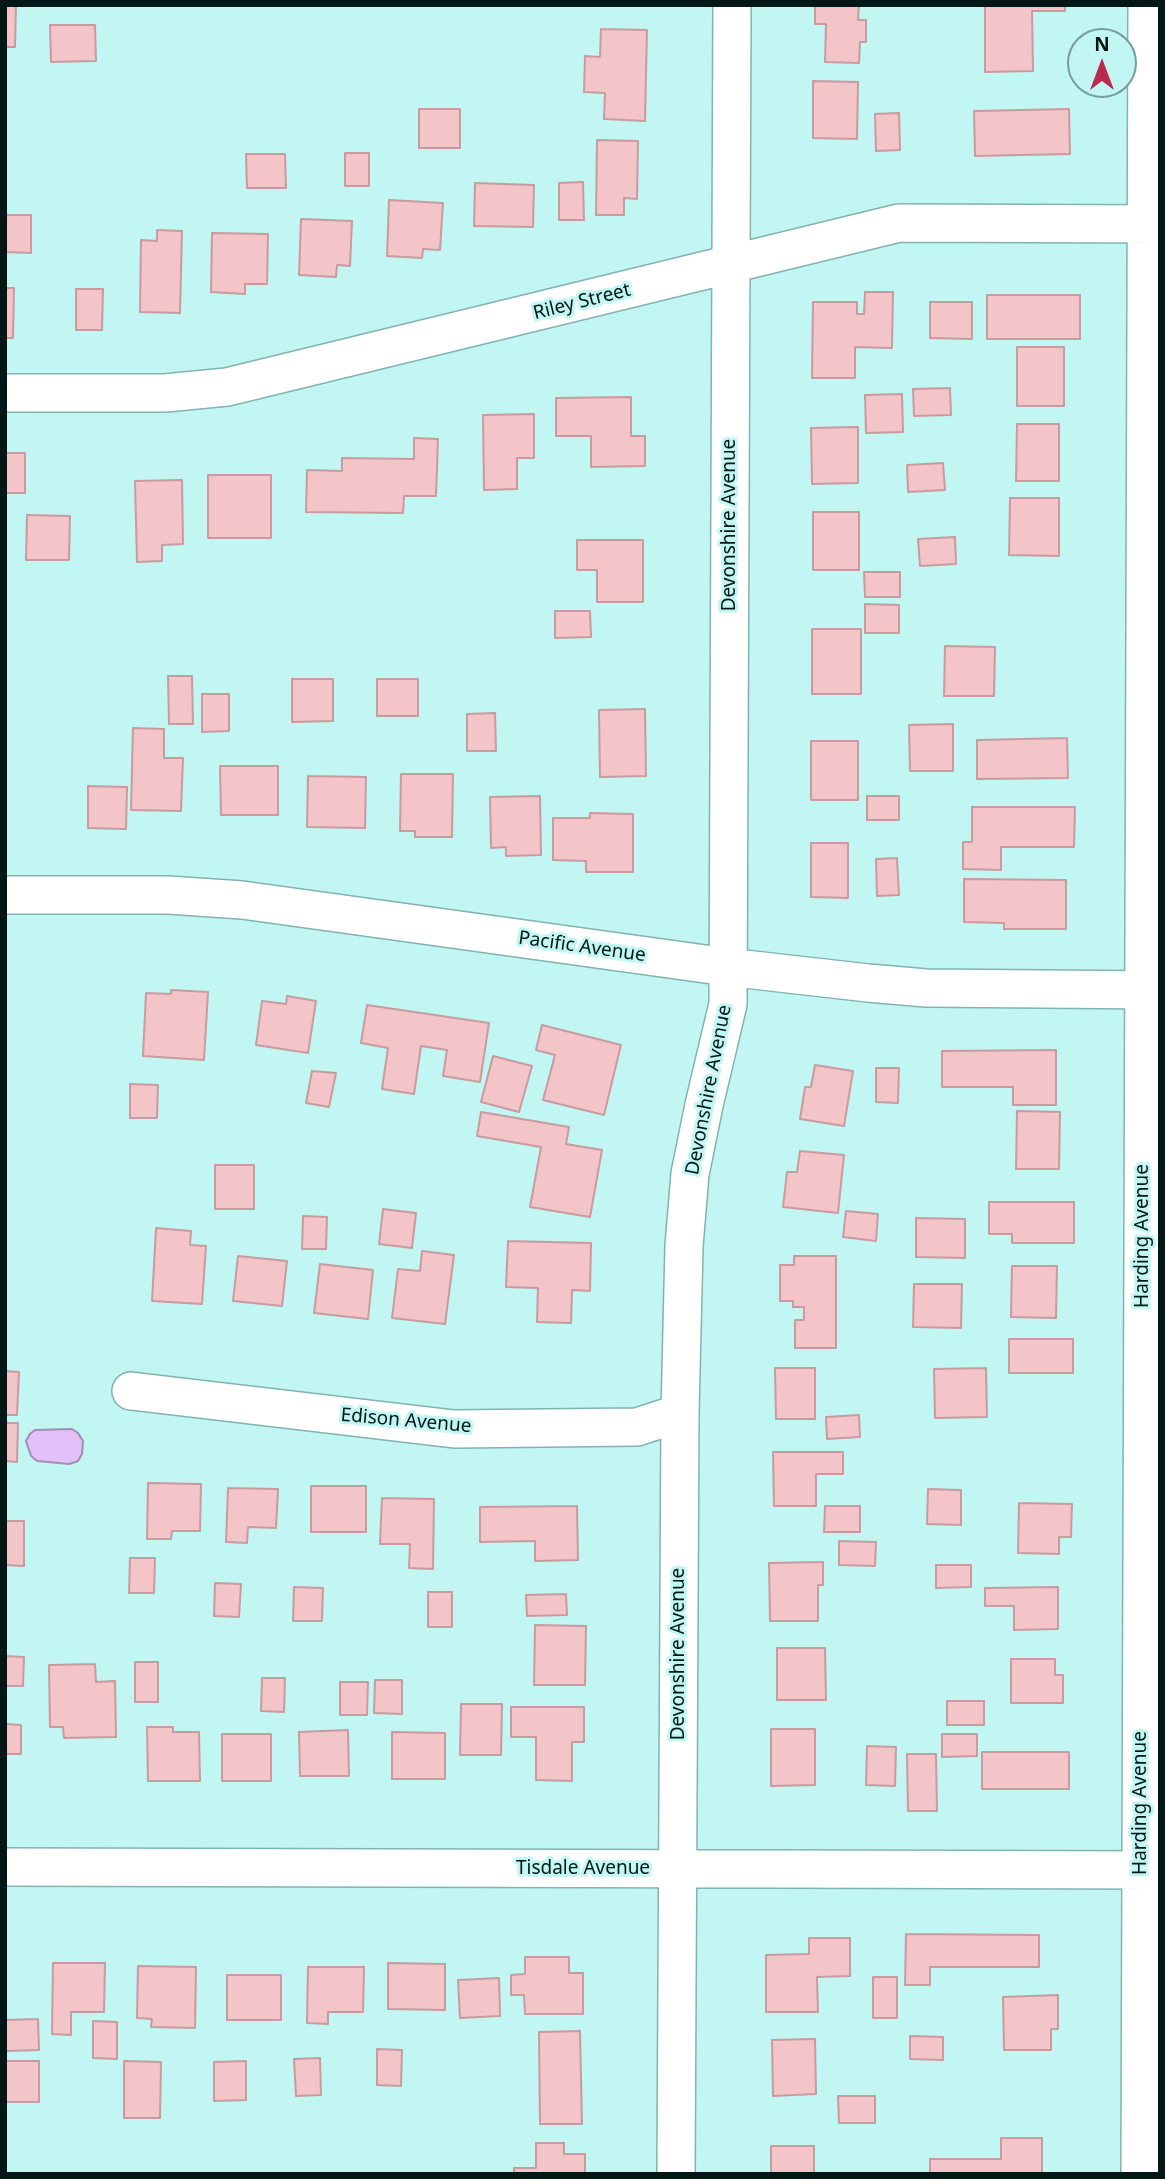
<!DOCTYPE html>
<style>
body{margin:0}
#map{position:relative;width:1165px;height:2179px;overflow:hidden;background:#c2f6f3;font-family:"Noto Sans",sans-serif}
canvas{display:block}
.frame{position:absolute;inset:0;border:7px solid #031716;pointer-events:none}
.north{position:absolute;left:1067px;top:28px;width:70px;height:70px;box-sizing:border-box;background:#c2f6f3;border:2px solid #769d9b;border-radius:50%;rotate:0deg;font-size:19px;font-weight:700;line-height:28px;text-align:center;color:#031716}
.north::after{content:'';display:block;margin:auto;width:24px;height:32px;background:#bb2a4e;clip-path:polygon(50% 0,100% 100%,50% 72%,0 100%)}
</style>
<div id="map">
<canvas width="1165" height="2179"></canvas>
<div class="frame"></div>
<div class="north">N</div>
</div>
<script>
const c = document.querySelector('canvas').getContext('2d');
c.lineJoin = 'round';
function paint(path, color) { c.fillStyle = color; c.fill(path, 'evenodd'); }
const poly = rows => new Path2D(rows.map(r => 'M' + r).join(''));
function trace(path, color, width, dash) { c.strokeStyle = color; c.lineWidth = width; c.lineCap = dash ? 'butt' : 'round'; c.setLineDash(dash || []); c.stroke(path); }
function drawText(font, color, halo, rows, align = 'center') {
  c.font = font + ' "Noto Sans",sans-serif'; c.lineWidth = 6; c.setLineDash([]); c.textBaseline = 'middle'; c.strokeStyle = halo; c.fillStyle = color; for (const [text, x, y, turn = 0] of rows) {
    c.save(); c.translate(x, y); c.rotate((+turn || 0) * Math.PI / 180); c.textAlign = isNaN(turn) ? turn : align; if (halo) c.strokeText(text, 0, 0); c.fillText(text, 0, 0); c.restore();
  }
}
const water = poly([
 [72,1429,78,1433,83,1441,82,1454,78,1461,69,1464,37,1461,31,1456,26,1441,30,1434,35,1430,72,1429]
]);
paint(water, '#e3c1f8');
trace(water, '#a08eb4', 2);
const building = poly([
 [5,5,16,5,15,47,5,47,5,5],
 [815,5,859,5,858,20,866,20,866,42,860,42,859,63,825,62,826,24,815,24,815,5],
 [985,5,1065,5,1065,11,1032,11,1033,71,985,72,985,5],
 [50,25,95,25,96,61,51,62,50,25],
 [601,29,647,30,645,121,604,119,605,93,584,92,585,56,600,57,601,29],
 [813,81,858,82,857,139,813,138,813,81],
 [419,109,460,109,460,148,419,148,419,109],
 [1069,109,1070,154,975,156,974,111,1069,109],
 [899,113,900,150,876,151,875,114,899,113],
 [597,140,638,141,637,199,624,198,624,215,596,215,597,140],
 [345,153,369,153,369,186,345,186,345,153],
 [246,154,285,154,286,188,247,188,246,154],
 [583,182,584,220,559,220,559,183,583,182],
 [475,183,534,185,533,227,474,226,475,183],
 [389,200,443,203,440,250,423,249,422,258,387,256,389,200],
 [5,215,31,215,31,253,5,252,5,215],
 [301,219,352,221,350,266,337,265,336,277,299,275,301,219],
 [157,230,182,231,180,313,140,312,141,240,157,241,157,230],
 [212,233,268,234,267,284,245,284,245,294,211,292,212,233],
 [5,288,14,288,13,338,5,338,5,288],
 [76,289,103,289,102,330,76,330,76,289],
 [865,292,893,292,892,348,855,347,855,378,812,378,813,302,857,302,857,314,864,314,865,292],
 [987,295,1080,295,1080,339,987,339,987,295],
 [930,302,972,302,972,339,930,338,930,302],
 [1017,347,1064,347,1064,406,1017,406,1017,347],
 [950,388,951,415,914,416,913,389,950,388],
 [902,394,903,432,866,433,865,395,902,394],
 [631,397,631,436,645,436,645,466,591,467,591,436,556,436,556,398,631,397],
 [534,414,534,458,517,458,517,489,484,490,483,415,534,414],
 [1017,424,1059,424,1059,481,1016,481,1017,424],
 [858,427,858,483,812,484,811,428,858,427],
 [414,438,438,439,436,496,404,496,403,513,306,512,307,470,342,471,342,458,414,459,414,438],
 [5,453,25,453,25,493,5,493,5,453],
 [943,463,945,490,908,492,907,465,943,463],
 [208,475,271,475,271,538,208,538,208,475],
 [182,480,183,544,162,545,162,561,137,562,135,481,182,480],
 [1010,498,1059,498,1059,556,1009,555,1010,498],
 [813,512,859,512,859,570,813,570,813,512],
 [27,515,70,516,69,560,26,560,27,515],
 [955,537,956,564,920,566,918,539,955,537],
 [577,540,643,540,643,602,597,602,597,570,577,570,577,540],
 [864,572,900,572,900,597,865,597,864,572],
 [865,604,899,605,899,633,865,633,865,604],
 [555,611,590,611,591,637,555,638,555,611],
 [812,629,861,629,861,694,812,694,812,629],
 [945,646,995,647,994,696,944,696,945,646],
 [168,676,192,676,193,724,169,724,168,676],
 [292,679,333,679,333,721,292,722,292,679],
 [377,679,418,679,418,716,377,716,377,679],
 [202,694,229,694,229,731,202,732,202,694],
 [645,709,646,776,600,777,599,710,645,709],
 [495,713,496,751,467,751,467,714,495,713],
 [953,724,953,771,910,771,909,725,953,724],
 [133,728,164,729,164,758,183,758,181,811,131,810,133,728],
 [1067,738,1068,778,977,779,977,740,1067,738],
 [811,741,858,741,858,800,811,800,811,741],
 [220,766,278,766,278,815,221,815,220,766],
 [401,774,453,774,452,837,415,837,415,831,400,831,401,774],
 [308,776,366,777,365,828,307,827,308,776],
 [88,786,127,787,126,829,88,828,88,786],
 [540,796,541,855,506,856,506,847,491,848,490,797,540,796],
 [867,796,899,796,899,820,867,820,867,796],
 [972,807,1075,807,1074,847,1001,847,1001,870,963,869,963,842,972,842,972,807],
 [590,813,633,814,633,872,586,872,586,861,553,860,553,818,590,818,590,813],
 [811,843,848,843,848,898,811,897,811,843],
 [897,858,899,895,877,896,876,859,897,858],
 [964,879,1066,880,1066,929,1004,929,1004,923,964,922,964,879],
 [171,990,208,992,204,1060,143,1056,146,993,171,994,171,990],
 [287,996,316,1001,308,1053,256,1045,262,1001,286,1004,287,996],
 [367,1005,489,1023,480,1082,443,1076,447,1050,421,1046,414,1094,382,1089,388,1048,361,1043,367,1005],
 [542,1025,621,1045,604,1115,543,1100,555,1055,536,1050,542,1025],
 [1056,1050,1056,1105,1013,1105,1013,1087,942,1087,942,1051,1056,1050],
 [493,1056,532,1066,519,1112,481,1102,493,1056],
 [815,1065,853,1071,844,1126,800,1119,805,1087,811,1087,815,1065],
 [876,1068,899,1068,898,1103,876,1102,876,1068],
 [312,1071,336,1073,329,1107,306,1103,312,1071],
 [130,1084,158,1085,157,1118,130,1118,130,1084],
 [1017,1111,1060,1112,1059,1169,1016,1169,1017,1111],
 [481,1112,569,1127,566,1144,602,1150,590,1217,530,1207,541,1147,477,1136,481,1112],
 [800,1151,844,1155,838,1213,783,1207,787,1172,797,1172,800,1151],
 [215,1165,254,1165,254,1209,215,1209,215,1165],
 [989,1202,1074,1202,1074,1243,1012,1243,1012,1234,989,1234,989,1202],
 [383,1209,416,1213,412,1248,379,1244,383,1209],
 [846,1211,878,1214,876,1241,843,1237,846,1211],
 [303,1216,327,1217,326,1249,302,1249,303,1216],
 [916,1218,965,1219,965,1258,916,1257,916,1218],
 [156,1228,191,1231,190,1245,206,1246,202,1304,152,1301,156,1228],
 [508,1241,591,1243,590,1291,572,1290,571,1323,537,1322,538,1288,506,1287,508,1241],
 [422,1251,454,1255,445,1324,392,1318,398,1269,420,1271,422,1251],
 [238,1256,287,1261,282,1306,233,1301,238,1256],
 [794,1256,836,1256,836,1348,795,1348,795,1320,804,1320,804,1307,793,1307,793,1301,780,1301,780,1265,794,1265,794,1256],
 [320,1264,373,1270,368,1319,314,1313,320,1264],
 [1012,1266,1057,1266,1056,1318,1011,1317,1012,1266],
 [914,1284,962,1284,961,1328,913,1327,914,1284],
 [1009,1339,1073,1339,1073,1373,1009,1373,1009,1339],
 [775,1368,815,1368,815,1419,776,1419,775,1368],
 [986,1368,987,1417,935,1418,934,1369,986,1368],
 [5,1371,19,1372,17,1415,5,1415,5,1371],
 [859,1415,860,1437,827,1439,826,1417,859,1415],
 [5,1423,18,1423,17,1462,5,1461,5,1423],
 [773,1452,843,1452,843,1474,816,1474,816,1506,774,1506,773,1452],
 [148,1483,201,1484,200,1531,172,1531,171,1539,147,1539,148,1483],
 [311,1486,366,1486,366,1532,311,1532,311,1486],
 [228,1488,278,1489,276,1528,248,1527,247,1543,226,1542,228,1488],
 [928,1489,961,1490,961,1525,927,1524,928,1489],
 [382,1498,434,1499,433,1569,409,1568,410,1544,380,1544,382,1498],
 [1019,1503,1072,1504,1071,1537,1059,1537,1059,1554,1018,1553,1019,1503],
 [577,1506,578,1560,535,1561,535,1541,480,1542,480,1507,577,1506],
 [825,1506,860,1506,860,1532,824,1532,825,1506],
 [5,1521,24,1521,24,1566,5,1565,5,1521],
 [839,1541,876,1542,875,1566,839,1565,839,1541],
 [130,1558,155,1558,154,1593,129,1593,130,1558],
 [823,1562,823,1585,818,1585,818,1621,770,1621,769,1563,823,1562],
 [936,1565,971,1565,971,1587,936,1588,936,1565],
 [215,1583,241,1584,239,1617,214,1616,215,1583],
 [294,1587,323,1588,322,1621,293,1621,294,1587],
 [1058,1587,1058,1629,1014,1630,1014,1606,985,1606,985,1588,1058,1587],
 [428,1592,452,1592,452,1627,428,1627,428,1592],
 [566,1594,567,1615,527,1616,526,1595,566,1594],
 [535,1625,586,1626,585,1685,534,1685,535,1625],
 [777,1648,825,1648,826,1700,777,1700,777,1648],
 [5,1656,24,1657,23,1686,5,1686,5,1656],
 [1011,1659,1055,1659,1055,1675,1063,1675,1063,1703,1011,1703,1011,1659],
 [135,1662,158,1662,158,1702,135,1702,135,1662],
 [95,1664,96,1682,115,1681,116,1737,64,1738,63,1727,50,1727,49,1665,95,1664],
 [262,1678,285,1678,284,1712,261,1711,262,1678],
 [375,1680,402,1680,402,1714,374,1713,375,1680],
 [340,1682,368,1682,367,1715,340,1715,340,1682],
 [947,1701,984,1701,984,1725,947,1725,947,1701],
 [461,1704,502,1704,501,1755,460,1755,461,1704],
 [511,1707,584,1707,584,1742,572,1742,572,1781,536,1780,536,1737,511,1737,511,1707],
 [5,1724,21,1725,21,1754,5,1754,5,1724],
 [147,1727,173,1727,173,1732,199,1732,200,1781,148,1781,147,1727],
 [771,1729,815,1729,815,1785,771,1786,771,1729],
 [348,1730,349,1776,300,1776,299,1732,348,1730],
 [392,1732,445,1733,445,1779,392,1779,392,1732],
 [222,1734,271,1734,271,1781,222,1781,222,1734],
 [942,1734,977,1734,977,1756,942,1757,942,1734],
 [867,1746,896,1747,895,1786,866,1785,867,1746],
 [982,1752,1069,1752,1069,1789,982,1789,982,1752],
 [907,1754,936,1754,937,1811,908,1811,907,1754],
 [906,1934,1039,1935,1039,1967,930,1967,930,1985,905,1985,906,1934],
 [809,1938,850,1938,850,1976,817,1977,818,2012,766,2012,766,1955,809,1954,809,1938],
 [525,1957,569,1957,569,1973,583,1973,583,2014,525,2014,524,1995,511,1995,511,1975,525,1974,525,1957],
 [53,1963,105,1963,104,2012,71,2012,71,2035,52,2034,53,1963],
 [388,1963,445,1964,445,2010,388,2009,388,1963],
 [138,1966,196,1967,195,2028,151,2027,152,2019,137,2018,138,1966],
 [308,1967,364,1967,363,2012,328,2012,328,2024,307,2023,308,1967],
 [227,1975,281,1975,281,2020,227,2020,227,1975],
 [873,1977,897,1977,897,2018,873,2018,873,1977],
 [499,1978,500,2016,460,2018,458,1980,499,1978],
 [1058,1995,1058,2029,1051,2029,1051,2050,1004,2050,1003,1997,1058,1995],
 [38,2019,39,2050,5,2051,5,2020,38,2019],
 [93,2021,117,2022,117,2059,93,2058,93,2021],
 [580,2031,582,2124,540,2124,539,2032,580,2031],
 [910,2036,943,2037,943,2060,910,2059,910,2036],
 [815,2039,816,2094,773,2096,772,2040,815,2039],
 [377,2049,402,2050,401,2086,377,2085,377,2049],
 [320,2058,321,2095,296,2096,294,2059,320,2058],
 [5,2061,39,2061,39,2102,5,2102,5,2061],
 [124,2061,161,2062,160,2118,124,2118,124,2061],
 [246,2061,246,2100,214,2101,214,2062,246,2061],
 [838,2096,875,2096,875,2123,839,2123,838,2096],
 [1001,2138,1042,2138,1042,2174,930,2174,930,2159,1001,2159,1001,2138],
 [536,2143,564,2143,564,2154,585,2154,585,2174,514,2174,514,2168,536,2168,536,2143],
 [771,2146,814,2146,814,2174,771,2174,771,2146]
]);
paint(building, '#f3c4c8');
trace(building, '#c79b9f', 2);
const minor = poly([
 [5,393,165,393,227,387,899,223,1160,224],
 [5,895,168,895,242,900,727,967,868,983,926,988,1160,990],
 [131,1391,454,1429,637,1427,680,1413],
 [5,1867,1160,1870],
 [676,2174,680,1413,684,1246,690,1174,704,1105,728,1004,732,5],
 [1140,2174,1147,5]
]);
trace(minor, '#81b3b1', 40);
trace(minor, '#fff', 37);
drawText('19px', '#031716', '#c2f6f3', [
 ["Riley Street",582,302,-14],
 ["Devonshire Avenue",730,525,-90],
 ["Pacific Avenue",582,947,8],
 ["Devonshire Avenue",709,1090,-79],
 ["Harding Avenue",1143,1236,-90],
 ["Edison Avenue",406,1421,5],
 ["Devonshire Avenue",679,1654,-90],
 ["Harding Avenue",1141,1803,-90],
 ["Tisdale Avenue",583,1869]
]);
</script>
